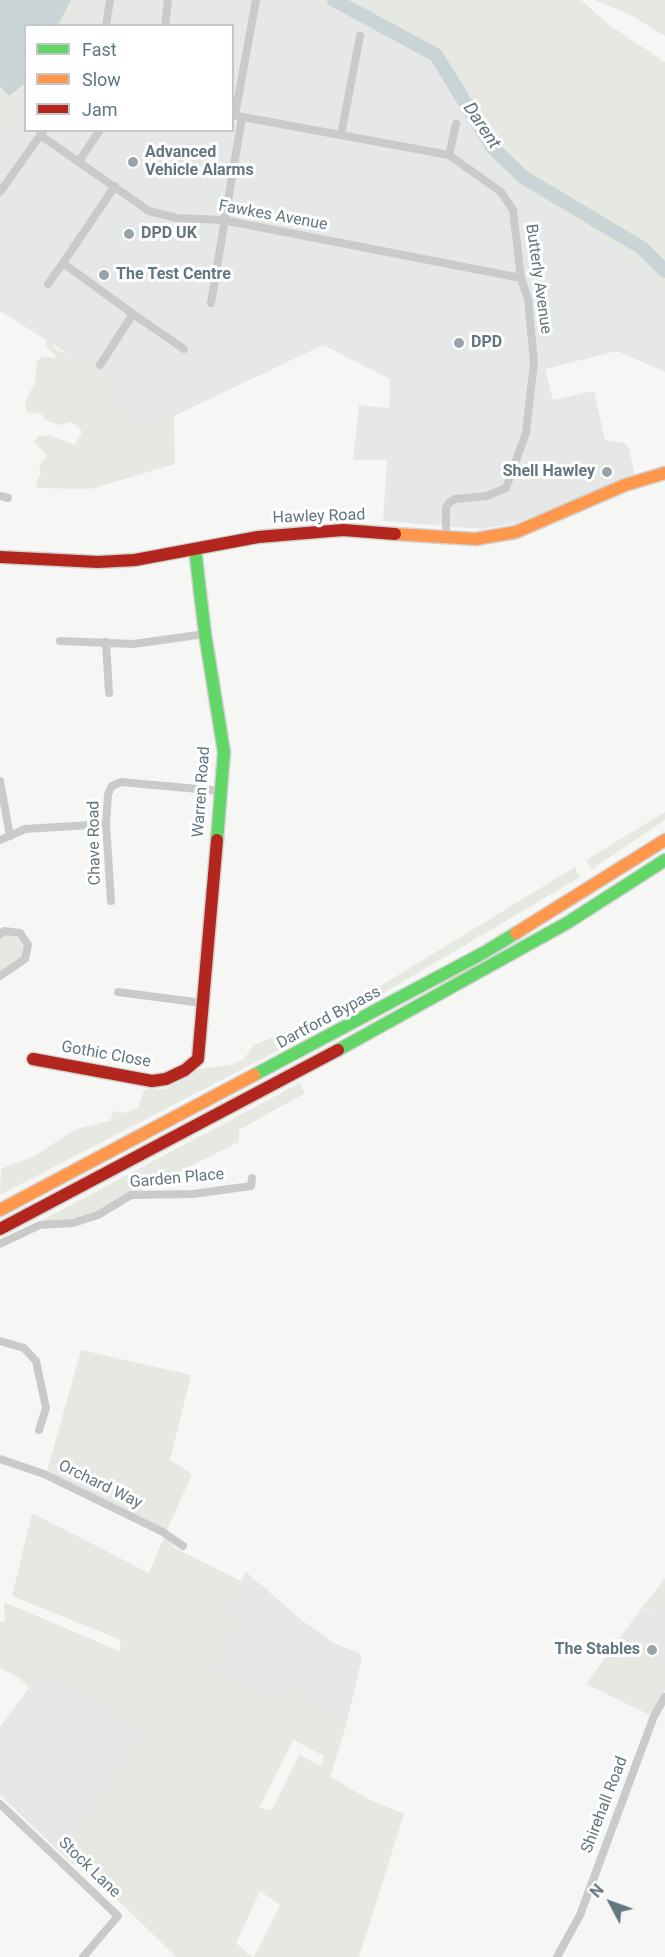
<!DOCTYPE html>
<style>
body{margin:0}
#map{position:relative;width:665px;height:1957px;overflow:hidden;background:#f6f6f5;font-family:Roboto,sans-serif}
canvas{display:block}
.legend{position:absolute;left:24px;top:24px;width:210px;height:108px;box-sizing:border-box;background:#fff;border:2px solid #c0c8cc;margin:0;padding:8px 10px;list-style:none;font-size:18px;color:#627680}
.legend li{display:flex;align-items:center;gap:12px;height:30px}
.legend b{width:30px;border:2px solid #c0c8cc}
.north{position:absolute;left:581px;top:1873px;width:60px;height:60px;-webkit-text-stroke:4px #fff;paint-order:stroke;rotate:311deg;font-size:16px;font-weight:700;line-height:24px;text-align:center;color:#627680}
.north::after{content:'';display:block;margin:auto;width:21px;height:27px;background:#627680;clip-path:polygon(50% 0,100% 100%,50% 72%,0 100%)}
</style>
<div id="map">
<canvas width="665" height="1957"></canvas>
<ul class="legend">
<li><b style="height:8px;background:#63d668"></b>Fast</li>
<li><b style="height:8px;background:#ff974d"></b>Slow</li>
<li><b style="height:8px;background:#b3261e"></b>Jam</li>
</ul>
<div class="north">N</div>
</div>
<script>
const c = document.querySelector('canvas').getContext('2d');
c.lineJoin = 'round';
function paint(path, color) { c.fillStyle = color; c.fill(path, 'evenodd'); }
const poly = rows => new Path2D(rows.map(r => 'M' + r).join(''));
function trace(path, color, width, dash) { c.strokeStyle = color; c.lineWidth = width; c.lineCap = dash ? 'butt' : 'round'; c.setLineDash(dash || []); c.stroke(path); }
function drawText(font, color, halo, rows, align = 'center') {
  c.font = font + ' Roboto,sans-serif'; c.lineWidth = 6; c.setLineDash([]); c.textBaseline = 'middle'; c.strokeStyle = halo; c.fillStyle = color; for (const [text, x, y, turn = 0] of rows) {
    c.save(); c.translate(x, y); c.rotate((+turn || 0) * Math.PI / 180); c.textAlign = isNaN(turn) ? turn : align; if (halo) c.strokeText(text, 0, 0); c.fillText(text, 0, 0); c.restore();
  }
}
paint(poly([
 [77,0,316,0,390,35,434,61,510,181,584,226,656,278,665,290,665,372,617,351,545,369,553,400,594,391,605,440,625,443,629,449,635,477,516,523,482,529,383,521,387,460,353,460,359,405,389,408,390,379,323,345,174,416,137,425,94,370,0,311,0,139,25,103,26,130,232,130,232,26,70,25],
 [246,1572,304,1622,336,1644,359,1653,362,1657,347,1722,292,1689,278,1695,263,1696,215,1668,241,1619,225,1609],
 [642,1608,652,1614,657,1609,665,1614,665,1665,620,1637],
 [46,1675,96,1700,144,1734,65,1857,0,1795,0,1727,29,1688]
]), '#e6e8e7');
paint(poly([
 [0,0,77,0,70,25,26,26,25,103,0,139],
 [316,0,581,0,609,25,665,62,665,290,656,278,584,226,510,181,434,61,390,35],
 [595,0,665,0,665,36,629,14],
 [47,339,57,350,80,358,95,371,137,425,174,416,175,464,90,489,38,488,36,482,41,474,39,467,47,455,34,442,39,436,49,435,75,445,82,432,78,426,70,422,61,425,47,421,41,414,27,412,25,403,35,382,37,361,43,356,57,358,45,344],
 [665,812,665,820,591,870,586,860],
 [575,867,580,877,350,1013,0,1195,1,1169,34,1156,76,1129,110,1121,114,1111,123,1113,138,1108,145,1089,165,1089,199,1069,230,1065,243,1060,254,1045,346,1007],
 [6,934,16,935,24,947,21,959,0,973,0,938],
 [300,1083,305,1093,239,1130,239,1142,136,1193,115,1200,85,1218,37,1223],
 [81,1350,191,1375,170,1460,192,1474,167,1530,47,1472],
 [32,1513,149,1573,165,1535,175,1548,241,1581,226,1609,242,1618,215,1668,263,1696,278,1695,292,1689,347,1722,330,1777,372,1801,404,1814,359,1957,254,1957,280,1905,260,1891,236,1943,252,1957,176,1957,124,1906,65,1857,144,1734,96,1700,46,1675,29,1688,19,1678,0,1668,0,1621,5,1622,4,1602,119,1651,121,1640,12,1596],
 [293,1740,324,1756,321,1766,299,1755,272,1810,259,1808],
 [665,1578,665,1614,657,1609,653,1614,642,1608],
 [620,1637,665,1665,665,1690,650,1715,586,1684]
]), '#e6e8e2');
paint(poly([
 [0,0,71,0,58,25,26,26,25,83,9,96,0,86]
]), '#c8d4d5');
trace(poly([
 [334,0,436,55,493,148,523,177,642,248,665,271]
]), '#c8d4d5', 14);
const fast = poly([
 [195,549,205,634,224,752,217,840],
 [338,1050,567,923,665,860],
 [254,1075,485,952,516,933]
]);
const slow = poly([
 [395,534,476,539,516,532,625,485,665,473],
 [516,933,665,840],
 [0,1210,254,1075]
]);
const jam = poly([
 [0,557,98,562,135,560,258,537,343,530,395,534],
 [33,1059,152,1081,166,1079,185,1070,198,1059,217,840],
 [0,1229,338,1050]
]);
trace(fast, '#d2d3d3', 15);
trace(slow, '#d2d3d3', 15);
trace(jam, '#d2d3d3', 15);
trace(poly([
 [106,26,110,0],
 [165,26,168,0],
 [232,115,449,155,501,192,513,210,521,278,528,299,534,362,526,433,506,488,487,496,455,499,449,503,446,508,446,537],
 [235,115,256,0],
 [40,135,149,211,177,218,223,220,521,278],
 [341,135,360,36],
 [449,155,456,124],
 [79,161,100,130],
 [0,192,44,130],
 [48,284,63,263],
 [211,303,242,117],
 [133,314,184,349],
 [100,365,133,314,63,263,115,186],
 [0,496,8,498],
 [60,641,133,644,205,634],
 [106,642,109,693],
 [0,781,10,836],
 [0,840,25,829,106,824],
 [111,901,106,824,108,794,112,786,121,782,220,791],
 [0,934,4,931,20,933,28,945,25,959,0,976],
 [118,992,202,1003],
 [0,1244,40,1225,73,1223,98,1215,131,1195,193,1194,251,1186,252,1178],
 [0,1341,24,1348,36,1361,46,1408,39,1430],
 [0,1459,44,1474,163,1532,183,1546],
 [0,1804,118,1916,83,1957],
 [557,1957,580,1915,654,1716,665,1697]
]), '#c9cbcb', 8);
trace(fast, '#63d668', 12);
trace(slow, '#ff974d', 12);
trace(jam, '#b3261e', 12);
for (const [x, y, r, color] of [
 [133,162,6,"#96a3a9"],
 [129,234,6,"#96a3a9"],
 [104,275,6,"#96a3a9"],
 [459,343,6,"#96a3a9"],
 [607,472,6,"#96a3a9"],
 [652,1650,6,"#96a3a9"]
]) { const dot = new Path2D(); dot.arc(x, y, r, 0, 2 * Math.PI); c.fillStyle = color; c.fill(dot); trace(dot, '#fff', 2); }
drawText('bold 16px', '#627680', '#fff', [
 ["Advanced",145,153],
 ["Vehicle Alarms",145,171],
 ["DPD UK",141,234],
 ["The Test Centre",116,275],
 ["DPD",471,343],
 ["Shell Hawley",595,472,"right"],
 ["The Stables",640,1650,"right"]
], 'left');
drawText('16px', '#627680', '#fff', [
 ["Fawkes Avenue",273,216,10],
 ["Butterly Avenue",538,279,82],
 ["Hawley Road",319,517,-2],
 ["Warren Road",202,792,-86],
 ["Chave Road",95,843,-91],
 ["Dartford Bypass",329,1018,-28],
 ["Gothic Close",106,1055,10],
 ["Garden Place",177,1179,-5],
 ["Orchard Way",100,1485,26],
 ["Shirehall Road",605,1805,-69],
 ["Stock Lane",89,1868,44]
]);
drawText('italic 18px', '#5d767b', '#fff', [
 ["Darent",481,126,56]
]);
</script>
